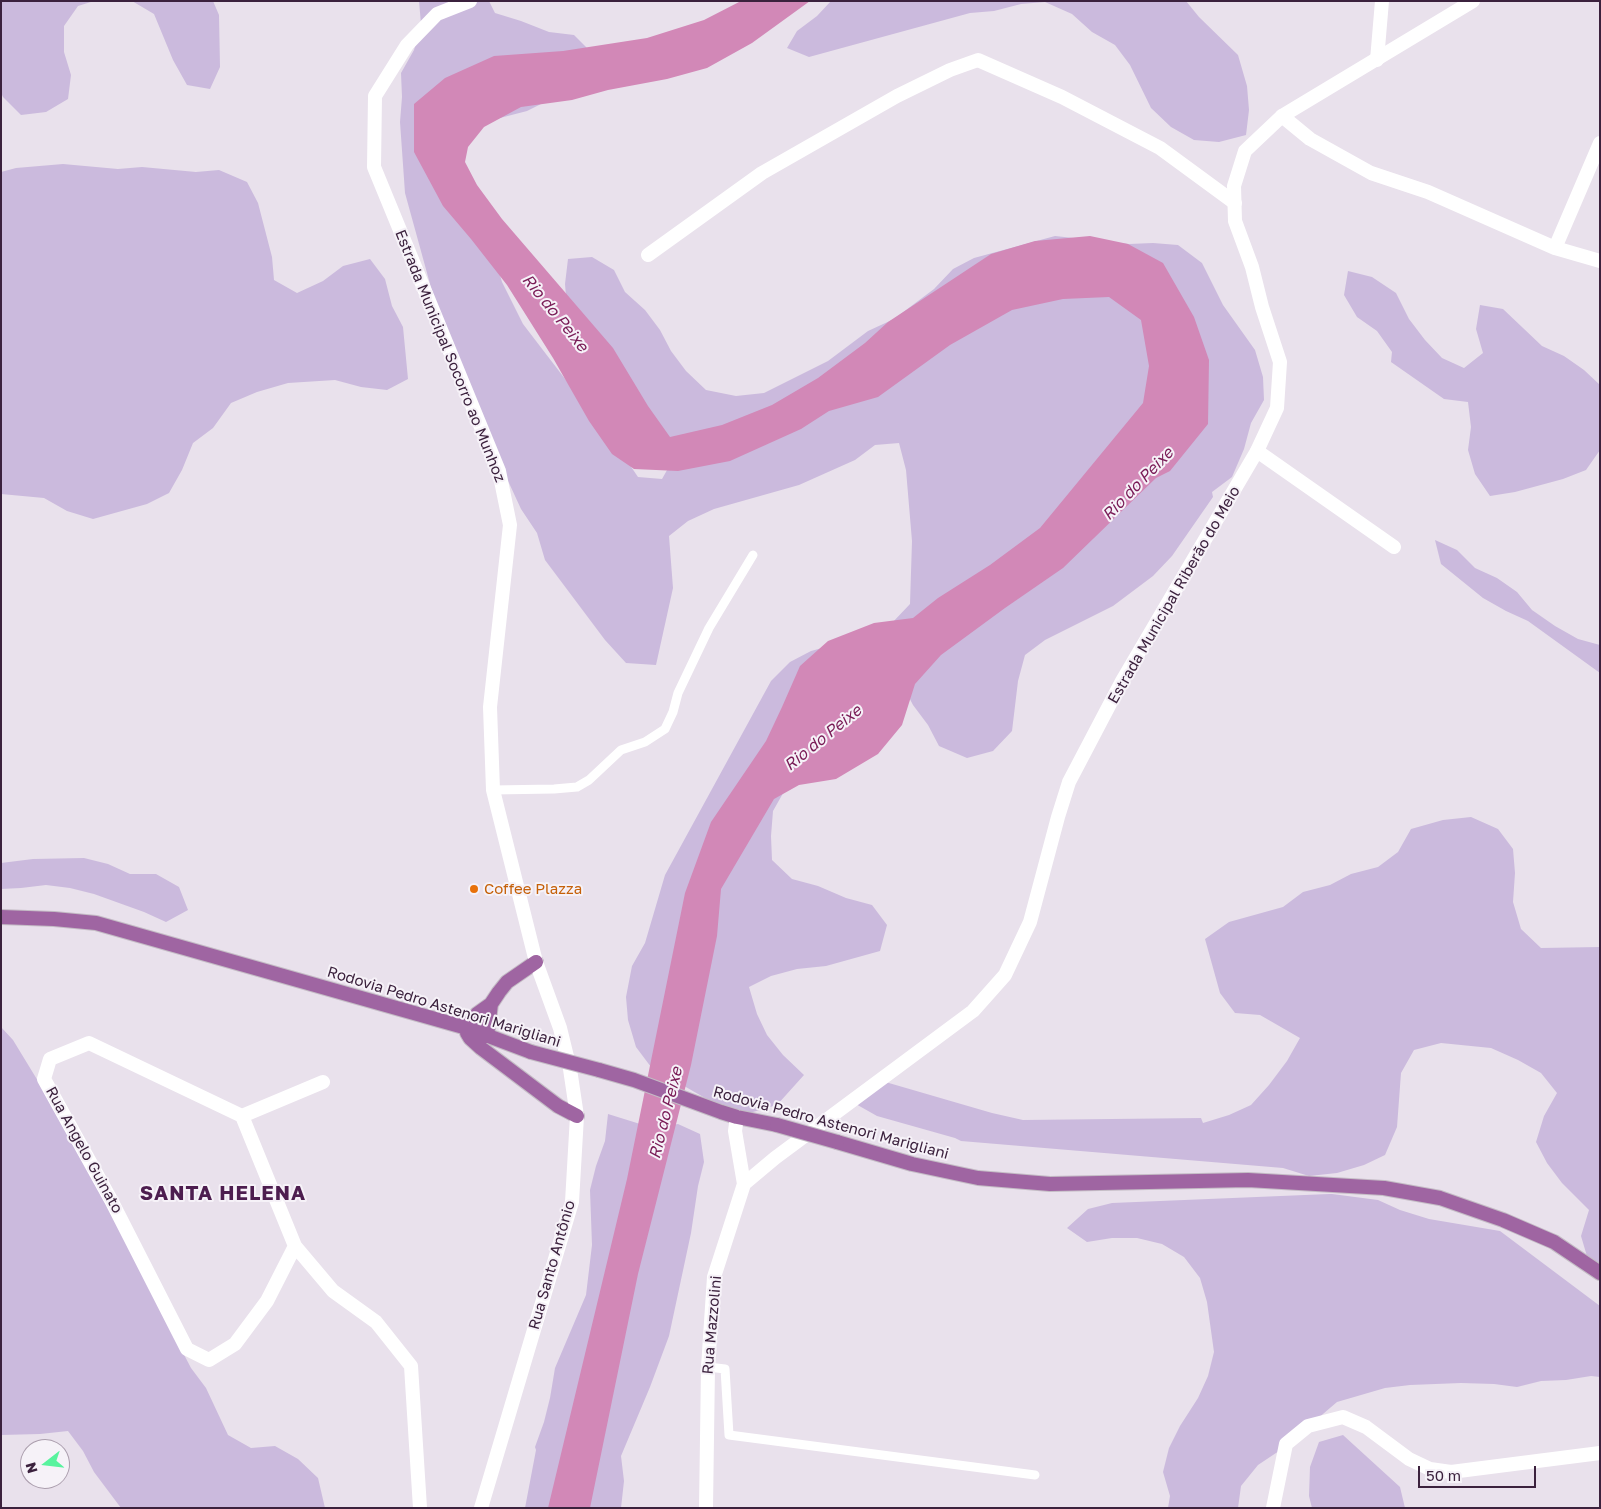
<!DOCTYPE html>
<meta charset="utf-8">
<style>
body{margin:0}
#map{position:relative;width:1601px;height:1509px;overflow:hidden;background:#e9e1ec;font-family:"Golos Text",sans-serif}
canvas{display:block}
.frame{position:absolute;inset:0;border:2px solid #3b213d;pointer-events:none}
.north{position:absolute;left:20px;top:1439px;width:50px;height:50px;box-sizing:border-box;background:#f6f2f8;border:1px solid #ab9ead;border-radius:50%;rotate:254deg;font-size:14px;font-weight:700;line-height:20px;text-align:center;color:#3b213d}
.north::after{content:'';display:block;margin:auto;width:18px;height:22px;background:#58f39e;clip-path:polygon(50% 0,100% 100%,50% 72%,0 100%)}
.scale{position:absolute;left:1418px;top:1466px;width:118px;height:22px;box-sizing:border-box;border:2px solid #3b213d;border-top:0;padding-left:6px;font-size:15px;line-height:18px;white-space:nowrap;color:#3b213d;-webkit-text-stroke:4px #f6f2f8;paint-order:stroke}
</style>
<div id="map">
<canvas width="1601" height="1509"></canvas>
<div class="frame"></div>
<div class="north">N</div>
<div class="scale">50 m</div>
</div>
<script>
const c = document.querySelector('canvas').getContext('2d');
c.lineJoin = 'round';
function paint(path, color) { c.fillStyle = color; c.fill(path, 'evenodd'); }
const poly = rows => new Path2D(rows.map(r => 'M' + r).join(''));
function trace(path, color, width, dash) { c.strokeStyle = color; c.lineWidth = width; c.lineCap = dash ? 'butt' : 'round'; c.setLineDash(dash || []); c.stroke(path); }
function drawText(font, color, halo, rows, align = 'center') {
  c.font = font + ' "Golos Text",sans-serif'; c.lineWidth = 4; c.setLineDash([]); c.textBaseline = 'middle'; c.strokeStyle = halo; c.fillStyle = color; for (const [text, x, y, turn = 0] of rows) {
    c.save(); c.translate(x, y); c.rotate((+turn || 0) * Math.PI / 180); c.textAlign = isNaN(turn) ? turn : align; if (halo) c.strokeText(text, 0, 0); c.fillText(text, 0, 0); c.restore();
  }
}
paint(poly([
 [1,1,94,1,78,6,64,26,64,52,71,75,68,99,46,112,21,115,3,97,1,93],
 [132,1,213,1,219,15,220,67,210,89,187,85,173,60,154,14],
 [419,1,489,1,495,13,521,21,549,32,574,35,593,54,591,79,527,111,496,119,453,141,494,255,502,282,523,324,621,452,638,477,662,479,675,456,567,308,565,284,568,259,592,257,614,270,625,292,645,310,660,330,671,351,686,371,706,390,736,396,764,393,828,361,868,331,894,319,934,289,953,269,974,258,1055,236,1129,244,1153,243,1178,245,1202,263,1223,305,1255,350,1263,377,1264,400,1251,423,1244,449,1232,477,1212,492,1213,497,1172,556,1153,576,1113,606,1045,640,1025,655,1018,681,1012,731,993,751,967,758,939,746,928,725,913,705,902,684,786,788,773,811,771,836,772,860,792,879,818,886,846,898,872,905,887,925,880,951,826,966,797,969,771,976,749,987,757,1014,767,1035,783,1055,804,1075,777,1105,746,1114,719,1106,651,1067,636,1047,628,1020,626,997,632,966,645,943,665,875,771,681,790,662,811,651,870,635,891,624,910,604,912,541,906,470,899,443,875,445,855,460,799,485,714,509,688,521,669,536,673,588,656,665,626,663,605,640,545,560,537,533,521,509,509,483,494,463,457,382,405,193,400,122,402,97,401,73,414,50,421,24],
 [831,1,1186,1,1199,17,1238,55,1247,86,1249,110,1246,135,1219,142,1194,140,1171,127,1151,108,1130,65,1115,45,1092,32,1072,14,1045,2,1021,4,994,11,970,13,809,57,787,48,797,31,817,16],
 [63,164,118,169,142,167,196,172,219,170,247,182,258,203,272,257,274,280,297,293,323,281,343,266,370,259,385,279,392,306,403,327,408,379,387,390,361,387,335,380,288,383,257,392,231,403,213,428,193,443,182,470,169,493,147,504,93,519,67,511,44,498,1,494,1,172,16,168],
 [1348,271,1372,277,1396,293,1409,319,1425,340,1442,358,1464,368,1483,353,1476,329,1480,305,1503,309,1542,346,1564,356,1584,370,1600,385,1600,450,1586,470,1563,479,1515,492,1490,496,1475,474,1468,450,1471,427,1468,402,1444,399,1391,362,1392,352,1377,331,1357,317,1344,295],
 [1435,540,1457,550,1475,568,1497,578,1517,592,1532,610,1555,626,1578,639,1600,645,1600,673,1528,621,1506,611,1483,598,1441,564],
 [1471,817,1498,829,1513,849,1515,873,1513,902,1521,929,1541,948,1600,947,1600,1273,1589,1263,1581,1236,1589,1210,1562,1183,1547,1163,1536,1142,1544,1116,1557,1093,1541,1073,1518,1060,1491,1048,1441,1043,1414,1050,1401,1073,1397,1127,1385,1155,1364,1165,1337,1173,1309,1176,1283,1168,961,1141,955,1138,877,1116,854,1103,882,1081,992,1113,1023,1120,1201,1118,1203,1123,1229,1115,1251,1105,1269,1085,1287,1061,1300,1038,1260,1015,1235,1013,1220,993,1205,939,1229,922,1283,907,1303,892,1330,885,1351,874,1378,867,1398,852,1411,829,1443,820],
 [84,858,108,864,130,874,156,874,179,887,188,910,166,922,144,912,94,894,70,888,46,885,21,888,1,889,1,863,33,859],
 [1,1027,13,1040,119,1214,180,1347,191,1368,206,1388,228,1435,251,1448,275,1446,298,1459,318,1478,325,1508,121,1508,94,1472,83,1451,68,1431,40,1434,1,1435],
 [608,1114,653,1128,678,1124,700,1134,704,1162,698,1186,691,1233,669,1336,650,1387,621,1456,624,1481,621,1508,525,1508,536,1450,535,1447,544,1422,550,1398,555,1368,586,1295,592,1245,590,1190,596,1166,605,1141],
 [1329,1194,1332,1194,1378,1200,1400,1210,1429,1219,1500,1231,1600,1306,1600,1377,1591,1376,1566,1380,1541,1381,1517,1387,1494,1384,1461,1383,1410,1385,1385,1388,1337,1402,1282,1449,1258,1465,1241,1486,1238,1508,1168,1508,1170,1496,1163,1472,1169,1448,1180,1426,1198,1398,1208,1376,1214,1352,1207,1302,1200,1278,1184,1257,1162,1244,1137,1238,1112,1238,1087,1242,1067,1228,1088,1209,1112,1203],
 [1343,1435,1400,1487,1405,1508,1312,1508,1309,1496,1310,1467,1319,1442]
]), '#cbbadd');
paint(poly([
 [741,1,810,1,752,43,707,68,667,79,608,90,572,100,521,107,484,127,468,147,465,162,477,185,502,219,613,348,648,406,670,437,722,425,772,405,818,378,865,343,888,322,991,254,1035,241,1090,236,1128,244,1163,263,1194,317,1209,360,1208,424,1170,471,1156,478,1063,568,1005,608,941,655,915,684,902,725,878,754,836,779,799,785,774,799,721,889,717,936,691,1065,638,1274,590,1508,548,1508,627,1179,685,893,711,822,766,741,782,707,800,666,828,641,874,623,913,618,938,598,990,565,1040,528,1143,403,1149,366,1141,320,1109,297,1063,299,1012,310,950,345,878,397,829,411,801,429,730,461,678,471,634,469,612,454,589,421,553,358,507,285,471,239,443,206,414,152,414,104,445,78,494,56,563,51,647,38,704,20]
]), '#d288b7');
const primary = poly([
 [1,917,54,919,96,923,467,1028,531,1052],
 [491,1004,477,1014,470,1022,467,1028,467,1033,470,1038,481,1048,558,1106,577,1116],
 [487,1036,491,1004,499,992,507,982,536,962],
 [599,1070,634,1080,721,1112,737,1117,777,1125],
 [837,1142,912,1164,978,1178,1050,1184,1248,1180,1384,1188,1440,1198,1503,1220,1554,1242,1600,1273]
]);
trace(primary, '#c4bcc5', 16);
trace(poly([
 [493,790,554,789,577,787,589,780,621,750,645,742,665,729,673,712,678,693,709,628,753,555],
 [708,1367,725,1369,729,1435,1035,1475]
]), '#fff', 9);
trace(poly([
 [1377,60,1382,1],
 [1282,116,1310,139,1371,173,1428,192,1555,248,1600,261],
 [1555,248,1600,143],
 [648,255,762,173,897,96,950,70,978,60,1062,97,1160,148,1235,203],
 [1257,451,1394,547],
 [242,1116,323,1082],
 [295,1246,267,1301,235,1344,209,1360,187,1349,111,1200,44,1079,50,1059,89,1043,242,1116,295,1246,333,1291,376,1322,411,1366,420,1508],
 [1273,1508,1286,1444,1308,1426,1343,1417,1366,1427,1409,1459,1430,1469,1451,1472,1600,1453]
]), '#fff', 14);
trace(poly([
 [470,1,437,14,407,45,375,96,374,167,499,471,510,525,490,707,493,790,536,962,560,1028,570,1069,577,1116,572,1202,481,1508],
 [744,1184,775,1158,973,1011,1005,975,1030,922,1058,817,1069,782,1122,681,1257,451,1277,408,1280,362,1262,307,1252,267,1235,221,1234,186,1245,151,1282,116,1473,1],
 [706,1508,708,1367,714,1277,744,1184,735,1131,737,1117]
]), '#fff', 14);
trace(primary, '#9f65a2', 14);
const primaryBridge = poly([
 [531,1052,599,1070],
 [777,1125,837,1142]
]);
trace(primaryBridge, '#c4bcc5', 16, []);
trace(primaryBridge, '#9f65a2', 14);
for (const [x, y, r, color] of [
 [474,889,5,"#e8710a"]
]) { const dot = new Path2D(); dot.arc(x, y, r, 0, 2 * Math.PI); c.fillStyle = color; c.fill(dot); trace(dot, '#f6f2f8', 2); }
drawText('15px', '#3b213d', '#f6f2f8', [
 ["Estrada Municipal Socorro ao Munhoz",450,356,68],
 ["Estrada Municipal Riberão do Meio",1174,595,-60],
 ["Rodovia Pedro Astenori Marigliani",444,1007,17],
 ["Rodovia Pedro Astenori Marigliani",831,1123,15],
 ["Rua Angelo Guinato",84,1150,61],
 ["Rua Santo Antônio",552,1265,-74],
 ["Rua Mazzolini",712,1325,-85]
]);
drawText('15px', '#c56008', '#f6f2f8', [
 ["Coffee Plazza",484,889]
], 'left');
drawText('italic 16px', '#791b56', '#f6f2f8', [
 ["Rio do Peixe",555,313,51],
 ["Rio do Peixe",1138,484,-46],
 ["Rio do Peixe",823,738,-39],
 ["Rio do Peixe",666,1113,-76]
]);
c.letterSpacing = '1px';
drawText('bold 20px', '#4d1d4f', '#f6f2f8', [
 ["SANTA HELENA",223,1194]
]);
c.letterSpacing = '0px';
</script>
